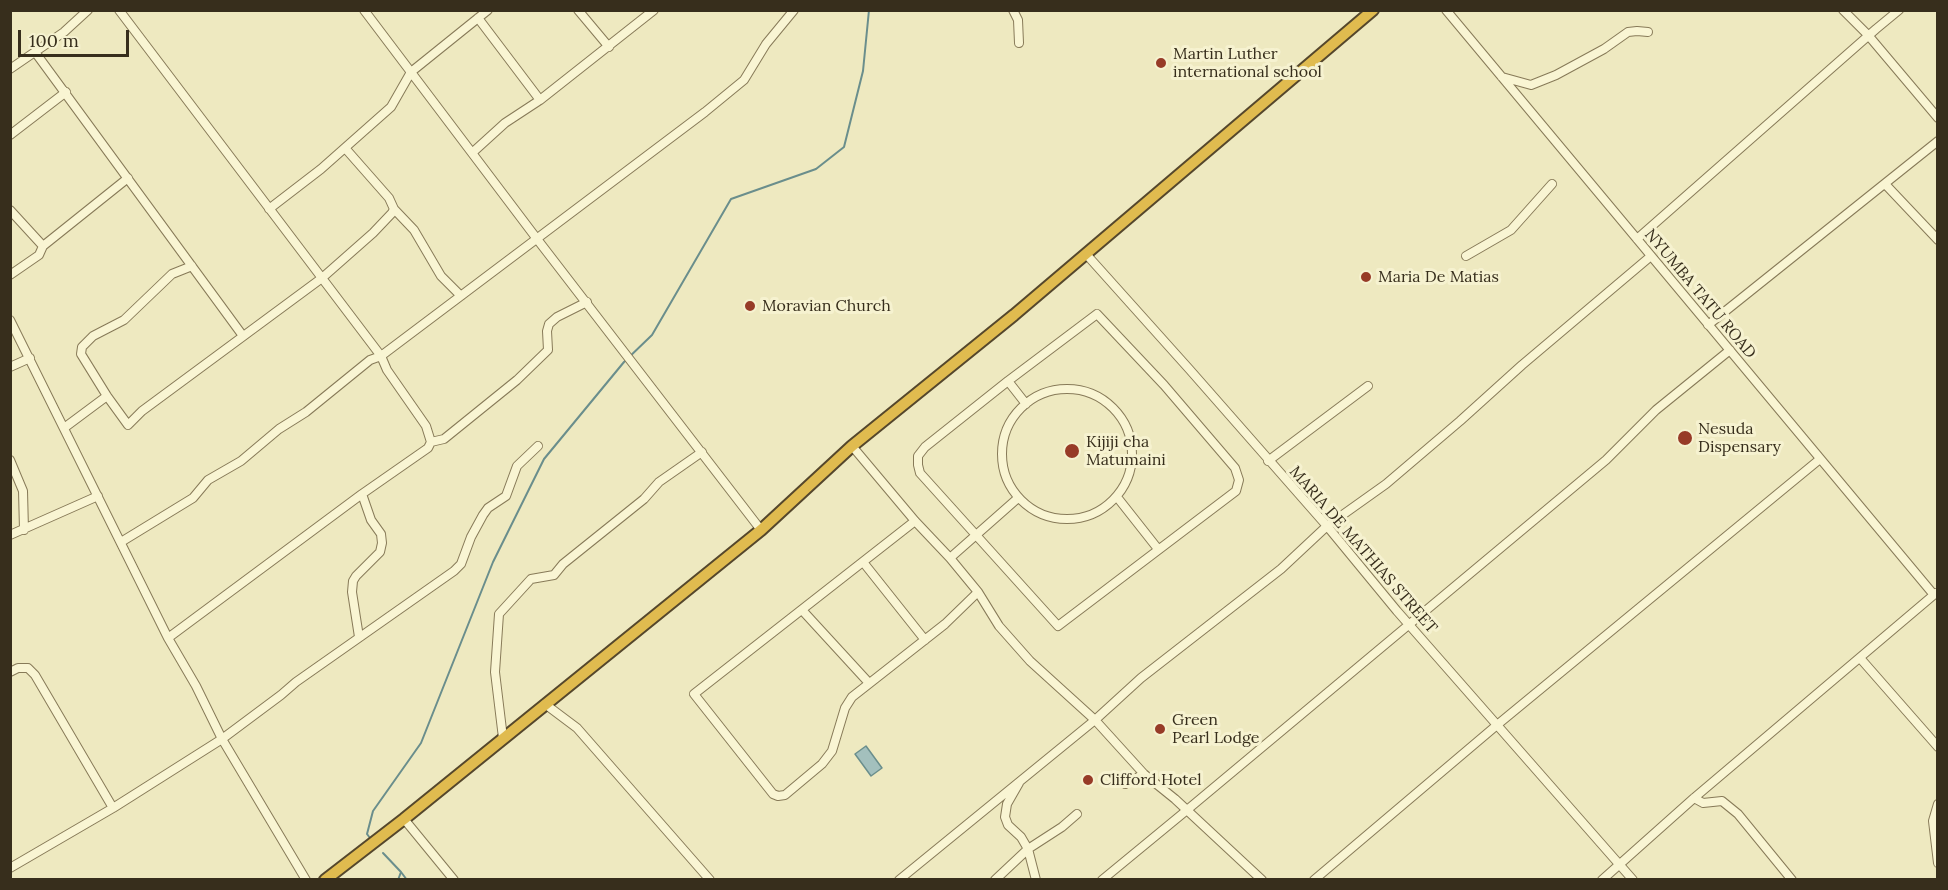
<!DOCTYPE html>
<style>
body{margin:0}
#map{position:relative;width:1948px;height:890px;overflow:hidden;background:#eee9c0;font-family:Lora,serif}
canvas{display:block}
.frame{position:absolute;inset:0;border:12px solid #372e1c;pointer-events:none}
.scale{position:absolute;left:18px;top:30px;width:111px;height:27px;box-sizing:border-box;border:3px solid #372e1c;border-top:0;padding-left:8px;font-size:18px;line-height:21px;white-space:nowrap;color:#372e1c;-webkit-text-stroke:4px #f6f2d0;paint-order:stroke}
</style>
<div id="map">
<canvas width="1948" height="890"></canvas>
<div class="frame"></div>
<div class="scale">100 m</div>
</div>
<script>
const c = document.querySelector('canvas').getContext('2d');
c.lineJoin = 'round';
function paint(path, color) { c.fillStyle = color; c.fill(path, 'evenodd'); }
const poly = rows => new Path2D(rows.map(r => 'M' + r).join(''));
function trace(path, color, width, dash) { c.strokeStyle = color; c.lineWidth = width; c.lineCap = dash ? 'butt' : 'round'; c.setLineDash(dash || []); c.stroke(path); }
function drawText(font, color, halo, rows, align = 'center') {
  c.font = font + ' Lora,serif'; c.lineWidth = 6; c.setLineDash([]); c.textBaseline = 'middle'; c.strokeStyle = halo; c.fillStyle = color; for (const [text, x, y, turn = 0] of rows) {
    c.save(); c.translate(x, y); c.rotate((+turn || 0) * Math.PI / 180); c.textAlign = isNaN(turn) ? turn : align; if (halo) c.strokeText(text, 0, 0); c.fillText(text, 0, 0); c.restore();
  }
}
const water = poly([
 [866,746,882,768,871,776,855,754,866,746]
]);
paint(water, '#a3c0bd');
trace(water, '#6a8e8c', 1.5);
trace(poly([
 [370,838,367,834,373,811,421,743,493,562,544,459,624,362,652,335,731,199,816,169,844,147,863,71,869,10],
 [383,853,401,872,398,880],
 [401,872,407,880]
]), '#6a8e8c', 2);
const minor = poly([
 [119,10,381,356,370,360,306,412,279,429,241,461,208,480,193,498,121,542],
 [364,10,537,239,761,530],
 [578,10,609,47],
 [1013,10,1018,20,1019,43],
 [1446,10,1934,595],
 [1843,10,1868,35,1938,118],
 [478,18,540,100],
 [35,52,243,336],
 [10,69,64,32,88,10],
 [1502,77,1531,85,1556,75,1604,49,1628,32,1637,31,1648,32],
 [10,135,66,92],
 [472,153,505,123,540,100,654,10],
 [1885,184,1938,240],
 [269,209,321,169,391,107,411,72,488,10],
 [394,209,414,230,441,276,461,296],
 [10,210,43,246],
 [1637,239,1876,29,1899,10],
 [1086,254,1190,370,1327,526,1397,611,1633,880],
 [1466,256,1511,230,1552,184],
 [192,266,172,274,124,320,93,336,82,347,81,354,107,396,128,425,142,411,322,278,373,233,392,213,394,209,389,198,345,148],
 [10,275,39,255,43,246,128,178],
 [1097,314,1164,385,1235,468,1239,480,1236,491,1058,626,920,473,918,465,918,456,925,447,1008,381,1097,314],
 [10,320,168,638,196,686,222,739,306,880],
 [1708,325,1938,141],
 [10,367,30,358],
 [1008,381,1026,404],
 '1002 454a65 65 0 1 1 130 0a65 65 0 1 1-130 0Z',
 [64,428,107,396],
 [431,442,444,439,517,380,548,350,547,331,549,324,557,317,587,302],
 [852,446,915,521,950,558,978,592,999,626,1030,661,1095,720,1144,774,1175,799,1262,880],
 [10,460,23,491,24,530],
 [1268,461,1368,386],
 [1117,497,1158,549],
 [915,521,694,694,773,794,778,796,785,795,822,764,832,751,845,708,852,697,945,624,978,592],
 [10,535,98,496],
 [950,558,1018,498],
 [863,562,925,640],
 [802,610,869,683],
 [359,637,352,592,353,581,356,576,380,552,382,543,381,534,371,520,362,494],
 [168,638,362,494,428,448,431,442,426,426,387,370,381,356,705,112,744,80,766,44,794,10],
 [1860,658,1938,747],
 [10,672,18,668,28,668,35,675,113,808],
 [545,704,577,728,710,880],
 [503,738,495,672,499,614,531,579,554,575,563,564,644,499,659,482,702,452],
 [1019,783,1007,804,1005,817,1008,825,1021,837,1028,849,1036,880],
 [1125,784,1144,774],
 [1694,798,1703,803,1722,801,1738,814,1792,880],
 [1938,804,1933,821,1938,863],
 [404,819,454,880],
 [10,868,113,808,222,739,281,695,296,682,454,571,461,564,471,537,483,515,488,508,506,496,517,466,538,446],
 [899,880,1095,720,1141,678,1281,569,1327,526,1386,484,1460,421,1522,365,1651,256],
 [995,880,1028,849,1062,827,1077,814],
 [1102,880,1187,810,1606,460,1656,410,1730,350],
 [1314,880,1497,725,1820,459],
 [1602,880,1694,798,1936,593]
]);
const highway = poly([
 [325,880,404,819,761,530,852,446,1014,315,1373,10]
]);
trace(minor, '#877a58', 10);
trace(highway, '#55472c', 14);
trace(minor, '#f9f5d3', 8);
trace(highway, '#e0bb4f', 10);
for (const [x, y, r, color] of [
 [1161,63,6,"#973b27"],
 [1366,277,6,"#973b27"],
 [750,306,6,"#973b27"],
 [1685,438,8,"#973b27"],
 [1072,451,8,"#973b27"],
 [1160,729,6,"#973b27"],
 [1088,780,6,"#973b27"]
]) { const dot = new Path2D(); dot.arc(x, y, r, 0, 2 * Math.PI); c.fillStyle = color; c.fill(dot); trace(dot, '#f6f2d0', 2); }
drawText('16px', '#372e1c', '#f6f2d0', [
 ["Martin Luther",1173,54],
 ["international school",1173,72],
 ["Maria De Matias",1378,277],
 ["Moravian Church",762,306],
 ["Nesuda",1698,429],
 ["Dispensary",1698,447],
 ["Kijiji cha",1086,442],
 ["Matumaini",1086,460],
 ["Green",1172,720],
 ["Pearl Lodge",1172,738],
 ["Clifford Hotel",1100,780]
], 'left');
drawText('16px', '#372e1c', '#f6f2d0', [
 ["NYUMBA TATU ROAD",1700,294,50],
 ["MARIA DE MATHIAS STREET",1363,550,49]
]);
</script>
